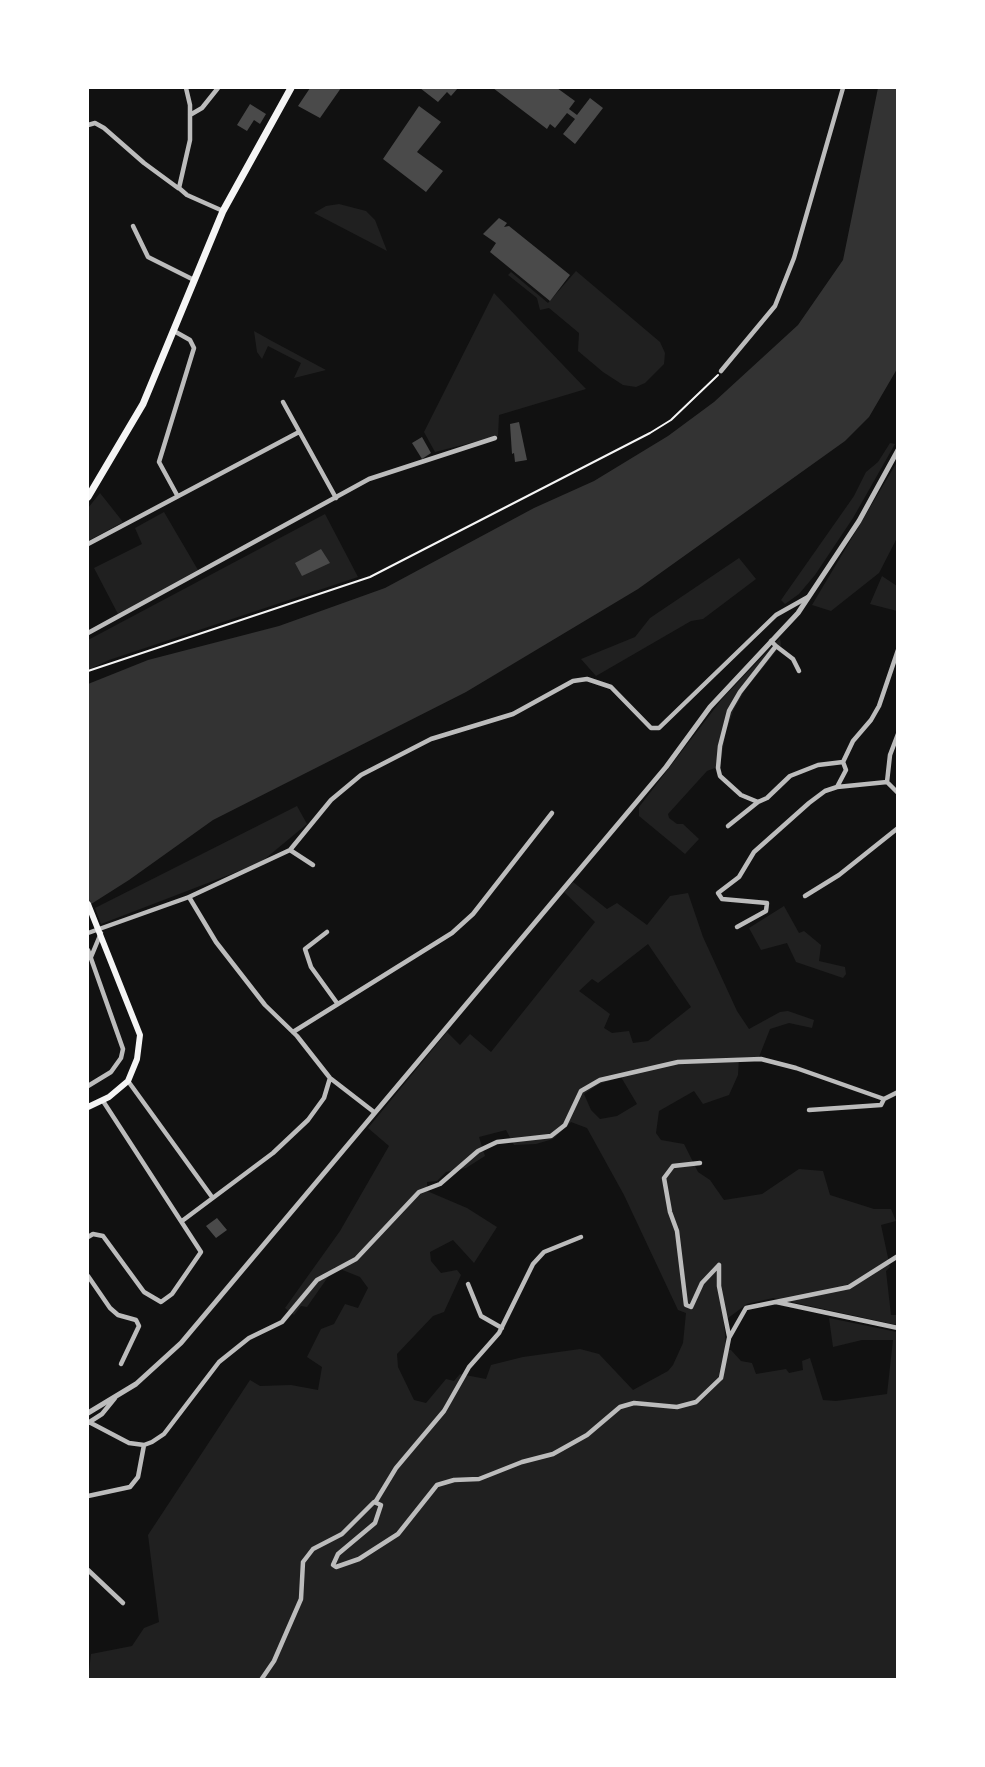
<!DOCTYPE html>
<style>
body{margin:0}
#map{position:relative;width:985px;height:1767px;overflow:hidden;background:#111;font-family:"PT Sans",sans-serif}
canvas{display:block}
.frame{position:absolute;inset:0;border:89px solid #fff;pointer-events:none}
</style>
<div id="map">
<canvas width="985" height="1767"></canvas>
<div class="frame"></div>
</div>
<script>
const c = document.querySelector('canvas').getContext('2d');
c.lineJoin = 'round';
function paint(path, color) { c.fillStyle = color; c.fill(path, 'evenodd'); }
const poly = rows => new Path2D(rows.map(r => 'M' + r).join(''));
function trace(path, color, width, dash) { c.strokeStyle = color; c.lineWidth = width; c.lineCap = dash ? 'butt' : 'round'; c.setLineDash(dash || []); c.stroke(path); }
paint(poly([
 [339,204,366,211,375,220,387,251,314,213,326,206],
 [576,271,660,342,665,353,664,364,645,383,636,387,623,385,603,372,578,351,579,333,549,308,540,310,537,298,508,275,511,272,548,303],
 [494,293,586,389,499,415,498,436,435,452,424,432],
 [254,331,270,340,326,370,294,378,301,363,268,346,262,359,257,352],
 [890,443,895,444,853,518,815,575,799,594,785,604,781,600,854,496,866,472,878,462],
 [897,462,897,538,879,573,831,611,812,605],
 [100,493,123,522,88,541,88,508],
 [164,512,198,570,118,614,94,568,142,544,135,528],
 [325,514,358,577,109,660,88,670,88,640],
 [739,558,756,579,703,619,691,621,596,676,581,659,635,637,650,618],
 [882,576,897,586,897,611,870,604],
 [780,638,781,645,745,690,734,709,726,731,720,766,707,771,668,814,669,818,677,824,683,824,699,839,685,854,639,816,639,807,722,699],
 [297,806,307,824,260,863,101,924,95,908],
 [573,882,607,909,617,903,647,925,670,896,688,893,703,937,737,1011,749,1029,780,1012,788,1011,814,1020,812,1028,789,1023,770,1029,759,1057,739,1058,738,1075,729,1095,703,1104,694,1091,659,1111,656,1133,661,1140,684,1144,698,1172,710,1180,724,1200,762,1194,799,1169,823,1171,830,1195,874,1209,891,1209,896,1221,881,1225,890,1267,886,1271,891,1315,897,1315,897,1325,773,1298,747,1304,724,1321,726,1349,731,1350,741,1361,752,1363,756,1374,786,1369,789,1373,803,1370,802,1361,810,1358,823,1400,836,1401,887,1394,893,1340,862,1340,833,1347,829,1318,897,1332,897,1679,88,1680,91,1654,132,1646,144,1628,159,1622,148,1535,250,1380,260,1386,291,1385,318,1390,322,1367,307,1357,321,1329,334,1324,345,1304,358,1308,368,1288,360,1277,335,1267,307,1307,301,1306,294,1315,285,1308,340,1231,389,1146,368,1128,447,1032,460,1045,470,1034,491,1052,595,922,564,892],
 [648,944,691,1007,648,1041,633,1043,629,1031,612,1033,604,1028,610,1014,579,991,592,979,598,983],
 [621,1077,637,1104,617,1116,600,1119,591,1110,584,1094,599,1084],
 [571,1122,587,1128,624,1195,678,1310,686,1313,683,1343,673,1365,668,1371,633,1390,599,1354,580,1349,523,1357,491,1365,486,1379,460,1374,454,1381,446,1379,426,1403,414,1400,398,1367,397,1354,433,1316,444,1312,461,1275,457,1270,441,1273,431,1261,430,1252,453,1240,474,1263,497,1227,467,1208,427,1191,427,1182,437,1181,446,1172,466,1168,485,1156,479,1137,506,1130,514,1145,536,1144,553,1139],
 [784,906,799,933,804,931,821,945,819,961,845,967,846,974,843,978,796,962,787,943,761,950,749,928]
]), '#202020');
paint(poly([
 [878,88,897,88,897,369,869,417,845,441,638,589,466,692,213,820,129,880,88,906,88,684,148,660,279,626,385,588,534,508,594,481,668,436,714,402,798,325,843,260]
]), '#333');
paint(poly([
 [310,88,341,88,320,118,298,106],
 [420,88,458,88,451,96,447,92,438,102],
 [493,88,557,88,575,101,569,109,577,115,590,98,603,108,575,144,563,134,575,119,567,113,555,128,550,124,547,129],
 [250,104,266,114,260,124,254,120,247,131,237,125],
 [419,106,441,122,417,152,443,171,426,192,383,159],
 [499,218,507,223,504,227,509,226,570,275,550,301,490,252,496,243,483,234],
 [519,422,527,460,515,462,514,453,512,454,510,424],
 [422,437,431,453,422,459,412,443],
 [321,549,330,563,302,576,295,563],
 [217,1218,227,1230,216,1238,206,1226]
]), '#4a4a4a');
trace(poly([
 [88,671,370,577,650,433,671,420,718,375]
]), '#f5f5f5', 2);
trace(poly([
 [186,88,190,105,190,140,179,188,187,195,223,211],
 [190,115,202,108,218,88],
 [88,125,95,123,104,128,144,163,178,188],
 [133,226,148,257,194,280],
 [174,331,190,340,194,348,159,462,177,495],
 [721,371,775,306,794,258,843,88],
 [283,402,336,498],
 [88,544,299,432],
 [88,633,369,479,495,438],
 [771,641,776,646,740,692,729,711,720,746,718,768,720,776,741,795,758,802,767,798,790,776,818,765,843,762,846,770,837,787],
 [776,646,793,659,799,671],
 [843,762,853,741,871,720,879,706,898,650],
 [887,782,890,755,898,734],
 [728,826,758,802],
 [290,850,331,800,361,775,431,739,513,714,573,681,587,679,611,687,651,728,659,728,776,615,808,597],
 [805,896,839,875,898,828],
 [189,897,216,942,265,1005,297,1036,330,1078,374,1112],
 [737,927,766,911,767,903,722,899,718,893,739,877,754,852,809,803,825,791,837,787,887,782,898,793],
 [327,932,305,949,311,967,337,1003],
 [88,933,189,897,290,850,313,865],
 [88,950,123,1049,121,1058,111,1072,88,1086],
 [91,957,101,933],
 [293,1032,452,933,473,914,552,813],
 [128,1081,212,1197],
 [809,1110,881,1105,884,1099],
 [700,1163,673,1166,664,1178,670,1212,677,1231,686,1305,691,1307,702,1283,719,1265],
 [182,1221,273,1153,308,1120,324,1098,330,1078],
 [88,1237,93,1234,103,1236,144,1292,161,1302,172,1294,201,1252,103,1101],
 [719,1265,719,1286,729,1336],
 [88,1276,110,1308,118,1315,136,1320,139,1326,121,1364],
 [468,1284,481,1316,502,1328],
 [776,1302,898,1328],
 [89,1422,129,1443,144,1445,152,1442,164,1434,219,1362,249,1338,282,1322,317,1280,356,1259,419,1192,440,1184,478,1151,497,1142,551,1136,565,1125,581,1091,600,1080,678,1062,761,1059,796,1068,884,1099,898,1092],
 [88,1423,102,1414,115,1398],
 [88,1496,130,1487,138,1477,144,1445],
 [376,1501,396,1468,444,1411,469,1367,499,1333,533,1264,544,1252,581,1237],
 [88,1570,123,1603],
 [261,1680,274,1661,301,1599,303,1562,313,1549,342,1534,374,1502,381,1505,375,1523,338,1554,333,1565,336,1567,359,1559,398,1534,437,1485,454,1480,479,1479,522,1462,553,1454,587,1435,620,1407,634,1403,677,1407,696,1402,721,1378,729,1338,746,1308,849,1287,898,1256]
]), '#bcbcbc', 4.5);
trace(poly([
 [88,1413,136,1384,181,1343,666,767,710,707,798,613,859,521,898,450]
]), '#bcbcbc', 5);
trace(poly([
 [88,904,140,1035,137,1059,128,1081,109,1097,88,1107]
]), '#f5f5f5', 6);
trace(poly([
 [88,497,143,404,223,211,291,88]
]), '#f5f5f5', 7);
</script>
